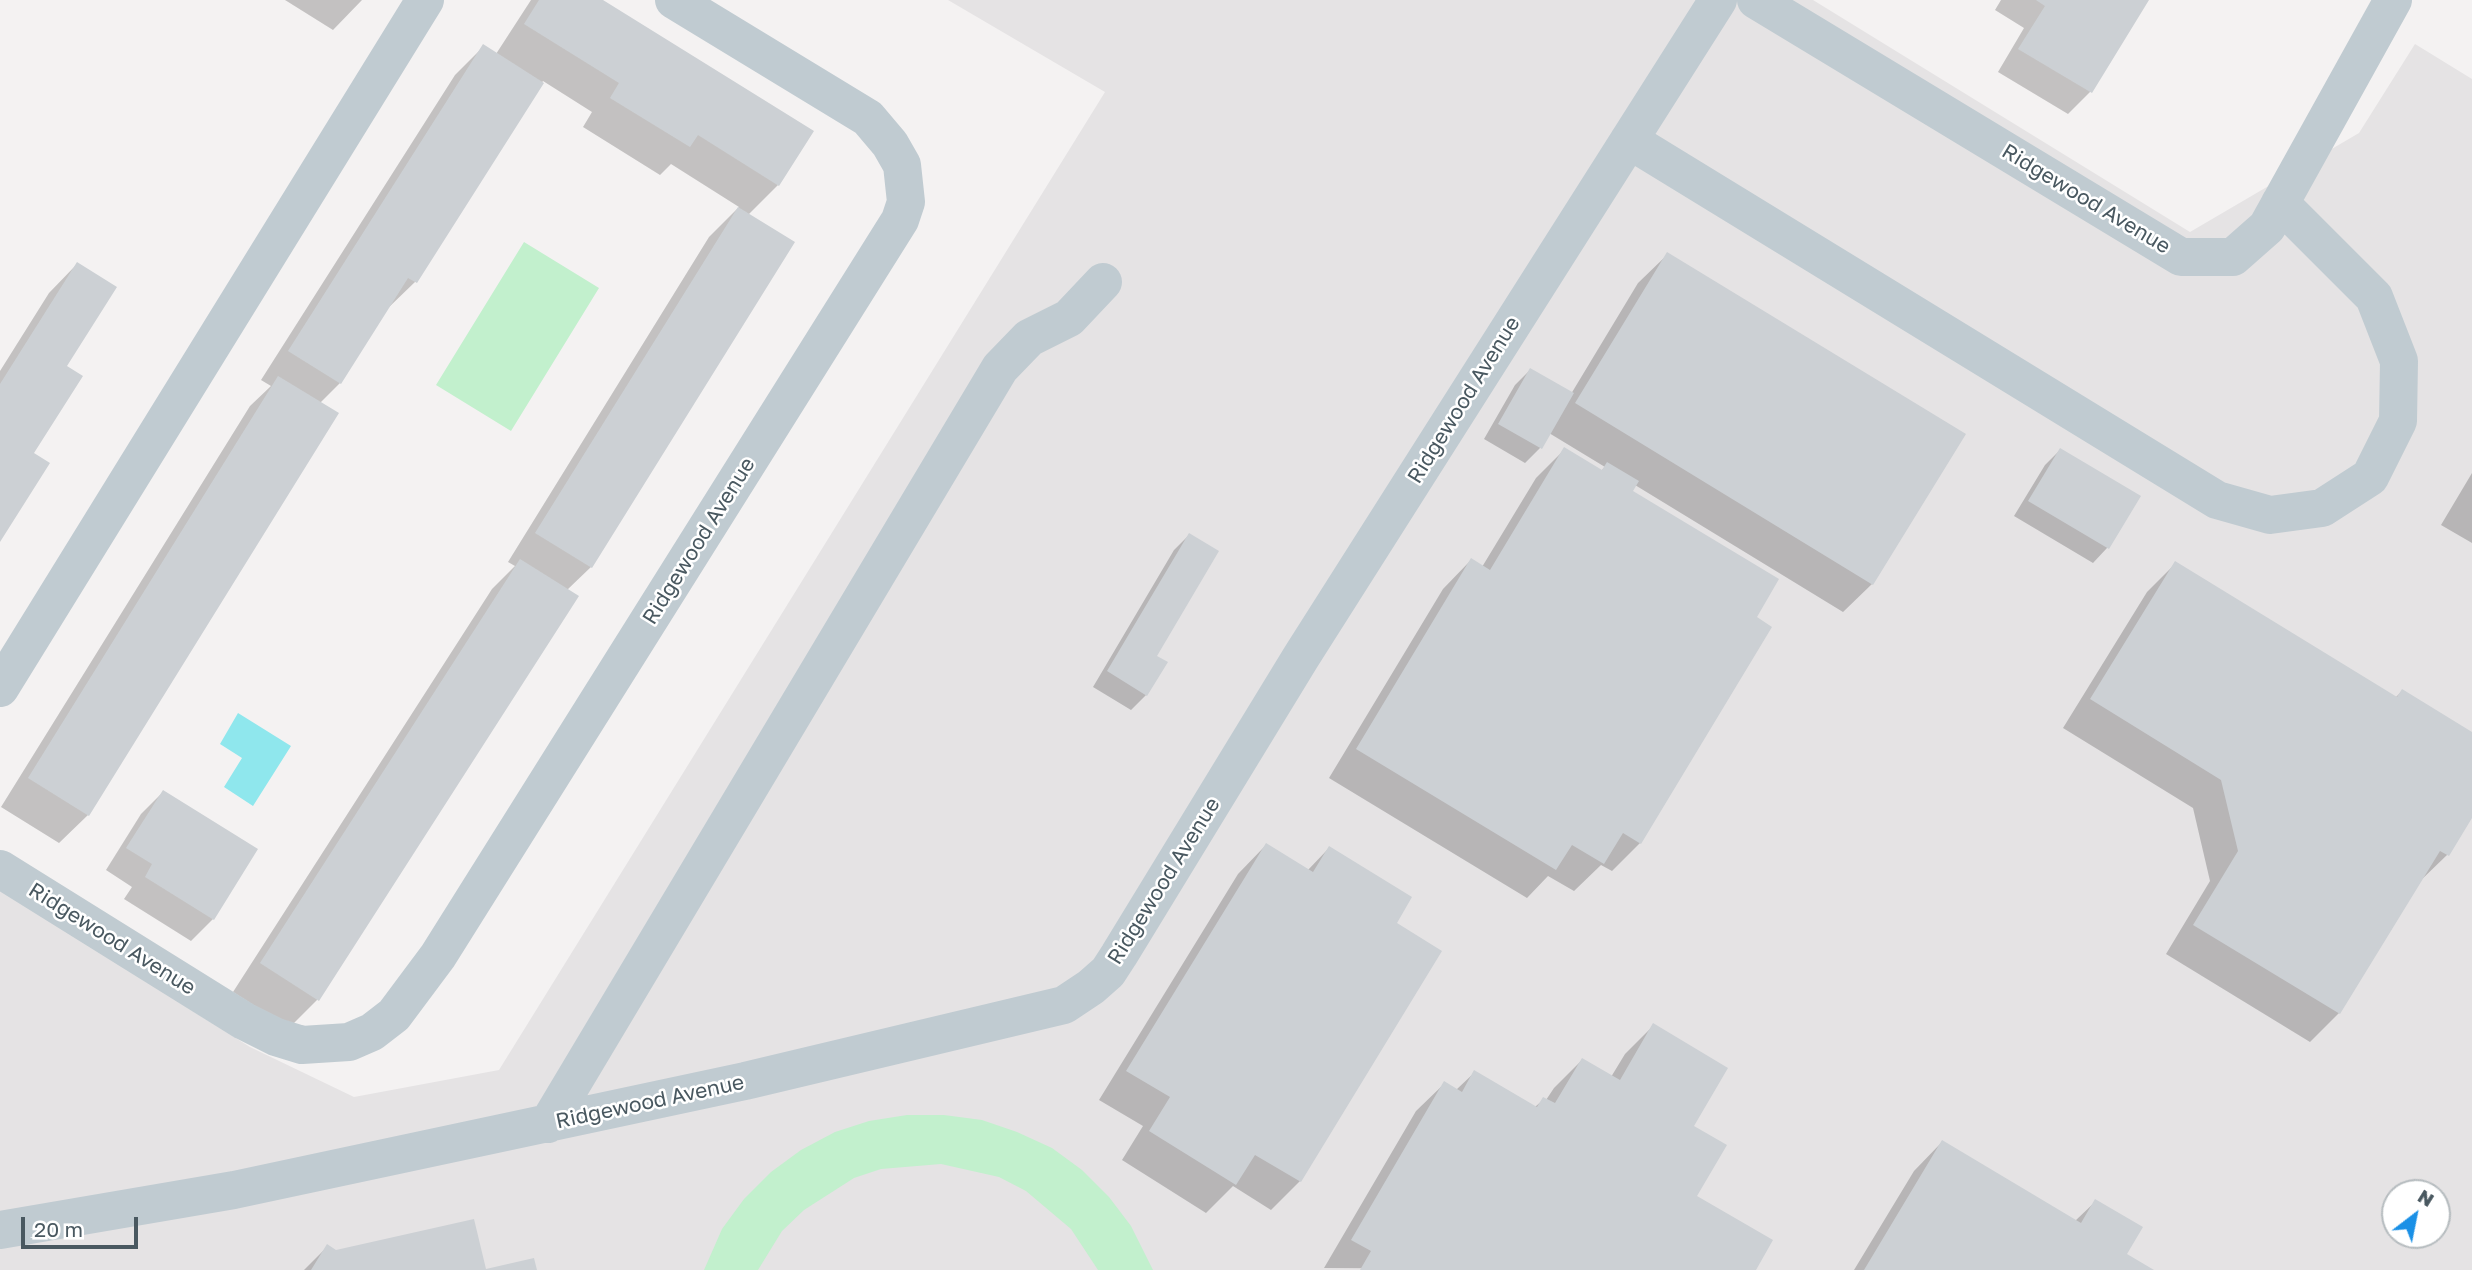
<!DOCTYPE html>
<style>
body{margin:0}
#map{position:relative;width:2472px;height:1270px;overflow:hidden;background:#f4f2f2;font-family:"Golos Text",sans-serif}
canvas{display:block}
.north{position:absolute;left:2381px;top:1179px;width:70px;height:70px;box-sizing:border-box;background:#fff;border:2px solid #b6bcbf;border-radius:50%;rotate:32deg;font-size:19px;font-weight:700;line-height:28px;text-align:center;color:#495860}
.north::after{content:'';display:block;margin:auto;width:24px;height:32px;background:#1a90e6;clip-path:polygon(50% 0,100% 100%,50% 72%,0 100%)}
.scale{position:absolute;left:21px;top:1217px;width:117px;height:32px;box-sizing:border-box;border:4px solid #495860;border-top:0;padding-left:9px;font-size:21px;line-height:24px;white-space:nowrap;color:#495860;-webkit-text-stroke:5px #fff;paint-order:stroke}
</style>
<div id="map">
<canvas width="2472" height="1270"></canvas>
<div class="north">N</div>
<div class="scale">20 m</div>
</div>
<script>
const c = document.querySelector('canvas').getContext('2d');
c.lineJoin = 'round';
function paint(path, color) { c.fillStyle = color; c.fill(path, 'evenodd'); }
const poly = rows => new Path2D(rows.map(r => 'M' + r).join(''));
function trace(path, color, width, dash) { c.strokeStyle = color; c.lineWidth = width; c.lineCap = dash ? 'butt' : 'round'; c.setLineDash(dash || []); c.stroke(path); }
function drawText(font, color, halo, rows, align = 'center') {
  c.font = font + ' "Golos Text",sans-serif'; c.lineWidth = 5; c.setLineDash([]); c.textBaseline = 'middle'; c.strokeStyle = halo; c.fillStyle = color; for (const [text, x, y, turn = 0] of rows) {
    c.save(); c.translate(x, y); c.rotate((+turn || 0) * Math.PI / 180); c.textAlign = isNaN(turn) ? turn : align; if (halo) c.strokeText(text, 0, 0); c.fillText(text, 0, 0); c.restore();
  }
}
paint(poly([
 [948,0,1813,0,2190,232,2359,133,2415,44,2472,79,2472,1270,0,1270,0,890,250,1047,354,1097,499,1070,1105,92],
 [2395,1193,2437,1193,2437,1235,2395,1235]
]), '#e5e3e4');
paint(poly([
 [524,242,599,288,511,431,436,385],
 [907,1115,944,1115,982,1120,1017,1132,1052,1148,1082,1170,1109,1197,1131,1226,1153,1270,1098,1270,1071,1229,1026,1191,999,1177,941,1164,881,1169,854,1178,804,1210,782,1231,758,1270,704,1270,722,1229,744,1199,771,1172,801,1150,835,1132,869,1121]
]), '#c2f0cd');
paint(poly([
 [238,713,291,746,253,806,224,787,242,758,220,744]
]), '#8fe7ed');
paint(poly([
 [285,0,362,0,333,30],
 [531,0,600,0,778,185,748,215,591,567,567,590,317,1000,289,1028,233,992,492,589,515,566,508,562,709,237,739,207,671,164,660,175,583,127,592,112,543,81,415,282,386,310,340,383,320,403,88,815,59,843,1,807,250,406,271,386,261,380,455,75,484,46,496,54],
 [2001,0,2147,0,2090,92,2068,114,1998,72,2024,28,1995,10],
 [1667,255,1872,584,1843,612,1635,485,1631,491,1754,618,1640,843,1612,871,1601,865,1574,891,1548,876,1527,898,1329,778,1443,589,1471,560,1482,567,1536,478,1564,450,1601,471,1605,467,1549,433,1540,448,1525,463,1484,439,1515,385,1530,370,1571,394,1638,283],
 [77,264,65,366,0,539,0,371,49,293],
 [2060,450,2138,497,2107,548,2093,563,2014,516,2045,465],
 [2472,473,2472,543,2441,525],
 [1189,535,1146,695,1131,710,1093,687,1174,550],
 [2176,563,2395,698,2402,691,2472,734,2472,815,2447,855,2418,883,2339,1013,2310,1042,2166,954,2210,881,2193,808,2063,728,2147,592],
 [163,792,213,919,191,941,124,899,132,887,106,870,141,814],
 [1266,845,1307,871,1329,848,1394,923,1440,951,1300,1181,1271,1210,1233,1186,1206,1213,1122,1160,1143,1126,1099,1100,1238,874],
 [1653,1026,1692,1126,1695,1197,1754,1270,1324,1268,1416,1111,1445,1083,1456,1090,1475,1072,1535,1107,1544,1099,1546,1100,1554,1088,1582,1060,1611,1077,1625,1054],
 [1942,1142,2075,1221,2096,1201,2124,1254,2150,1270,1854,1270,1914,1171],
 [327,1247,336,1252,484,1270,304,1270]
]), '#0003');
paint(poly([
 [539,0,603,0,814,131,779,186,698,135,690,147,610,98,619,83,524,24],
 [2036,0,2149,0,2092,93,2018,49,2045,6],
 [483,44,544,83,417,283,408,278,341,384,288,351],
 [738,207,795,242,592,568,535,533],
 [1667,252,1966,434,1873,585,1575,403],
 [77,262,117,287,67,366,83,376,34,453,50,463,0,542,0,384],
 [1530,368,1574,393,1542,449,1498,424],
 [278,376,339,413,89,816,28,778],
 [1564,447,1602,470,1607,462,1639,481,1633,491,1779,579,1757,617,1772,627,1641,844,1623,833,1604,864,1572,845,1556,870,1356,749,1471,558,1490,570],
 [2060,448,2141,496,2109,549,2028,501],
 [1189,533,1219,551,1157,656,1168,662,1147,696,1107,671],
 [520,559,579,596,319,1001,260,963],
 [2175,561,2397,697,2402,689,2472,732,2472,818,2449,856,2440,851,2340,1014,2193,925,2238,851,2221,780,2090,699],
 [163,790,258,849,214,920,145,877,152,864,126,848],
 [1266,843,1313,872,1329,846,1412,897,1397,923,1442,951,1301,1182,1255,1155,1236,1185,1149,1131,1170,1097,1126,1071],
 [1653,1023,1728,1068,1694,1126,1727,1145,1697,1196,1773,1240,1756,1270,1360,1270,1371,1251,1351,1240,1444,1081,1462,1092,1474,1070,1537,1107,1543,1097,1555,1103,1582,1058,1620,1080],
 [1942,1140,2081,1223,2095,1199,2143,1227,2127,1254,2154,1270,1864,1270],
 [474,1219,486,1269,534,1258,537,1270,311,1270,327,1244,336,1250]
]), '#ccd0d4');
trace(poly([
 [1756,0,2181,257,2233,257,2267,227,2393,0],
 [1629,140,2217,500,2270,515,2322,508,2370,477,2398,421,2399,361,2374,297,2280,203],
 [0,688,425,0],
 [0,869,244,1021,276,1037,302,1045,349,1042,372,1032,394,1015,438,956,900,220,906,202,902,165,890,144,868,118,674,0],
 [548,1124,1000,368,1029,338,1069,318,1103,282],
 [0,1230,234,1190,745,1081,1064,1005,1091,987,1108,972,1119,955,1301,657,1718,0]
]), '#c0cbd1', 38);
drawText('21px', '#495860', '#fff', [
 ["Ridgewood Avenue",2086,199,31],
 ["Ridgewood Avenue",1464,400,-58],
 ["Ridgewood Avenue",699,541,-58],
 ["Ridgewood Avenue",1164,881,-58],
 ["Ridgewood Avenue",112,939,32],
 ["Ridgewood Avenue",650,1102,-12]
]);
</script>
